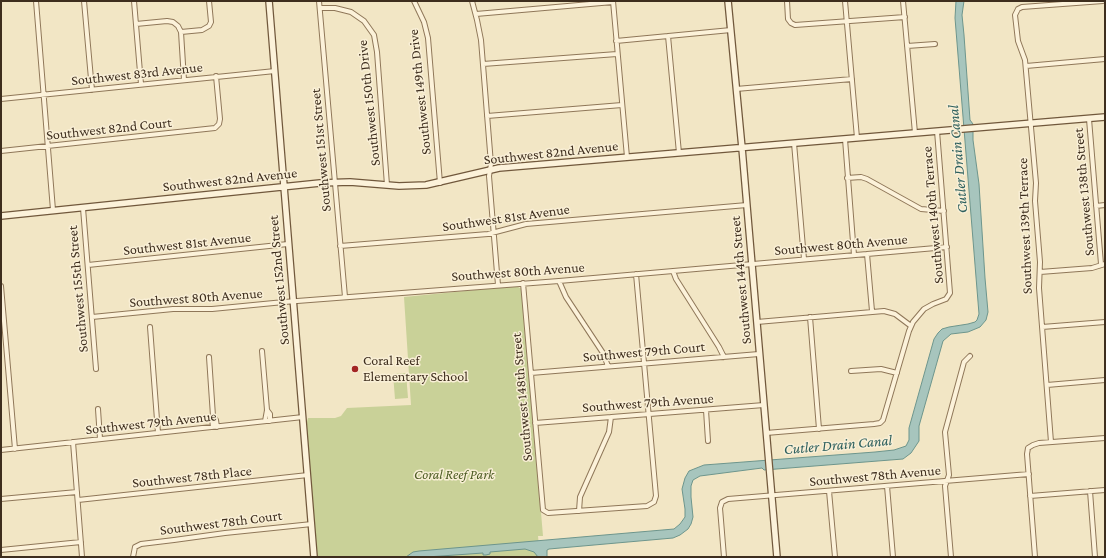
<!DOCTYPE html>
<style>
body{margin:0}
#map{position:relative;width:1106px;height:558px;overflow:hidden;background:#f2e6c5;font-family:"Crimson Pro",serif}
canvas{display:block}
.frame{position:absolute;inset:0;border:2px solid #3e2e1e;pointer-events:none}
</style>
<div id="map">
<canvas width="1106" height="558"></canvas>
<div class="frame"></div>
</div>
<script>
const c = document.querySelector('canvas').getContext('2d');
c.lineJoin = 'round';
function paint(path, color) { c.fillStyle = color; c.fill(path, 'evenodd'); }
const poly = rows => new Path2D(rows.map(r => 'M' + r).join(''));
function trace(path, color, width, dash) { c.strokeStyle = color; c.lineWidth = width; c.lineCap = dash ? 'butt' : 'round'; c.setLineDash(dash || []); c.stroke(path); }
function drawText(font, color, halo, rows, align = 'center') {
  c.font = font + ' "Crimson Pro",serif'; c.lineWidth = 3; c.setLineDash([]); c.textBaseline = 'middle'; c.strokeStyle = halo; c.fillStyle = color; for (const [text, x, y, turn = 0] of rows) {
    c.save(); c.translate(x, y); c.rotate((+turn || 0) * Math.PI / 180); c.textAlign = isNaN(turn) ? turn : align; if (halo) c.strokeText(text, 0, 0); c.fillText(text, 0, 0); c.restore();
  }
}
paint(poly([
 [516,286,522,289,543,536,538,536,540,557,316,557,306,425,308,418,335,418,341,416,347,408,411,405,404,297],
 [406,373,408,398,395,399,393,374]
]), '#c9d198');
const water = poly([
 [956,1,964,1,962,15,964,35,970,120,973,124,973,140,979,184,985,278,988,312,986,320,980,327,968,332,951,334,943,341,919,426,919,441,911,453,903,459,764,470,762,468,700,476,693,480,691,486,691,497,693,517,691,524,688,529,680,535,673,538,549,549,547,550,547,557,538,557,534,552,525,549,490,552,490,554,486,555,483,555,483,553,427,557,406,557,413,552,419,551,674,529,680,524,685,517,685,509,682,489,685,478,689,471,704,465,875,452,894,450,906,446,909,440,909,428,934,339,938,333,942,329,949,327,968,324,975,322,977,320,979,314,955,18,956,1]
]);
paint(water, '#a7c5bd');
trace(water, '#6d958c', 1);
const street = poly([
 [36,1,53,210],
 [84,1,92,90],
 [134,1,141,84],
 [319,1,345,297],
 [414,1,424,22,428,38,440,183],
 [472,1,477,20,481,40,491,164,489,176,498,285],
 [613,1,627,157],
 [787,1,788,19,791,23,795,25,905,17],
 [845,1,857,138],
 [903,1,915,133],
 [320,8,335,8,351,12,364,21,374,35,377,52,387,185],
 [476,14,613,2],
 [136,24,167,21,173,22,178,26,181,32,184,80],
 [181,32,202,30,209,26,211,22,209,1],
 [668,36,679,153],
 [616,41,731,30],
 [907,46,935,44],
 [483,64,617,54],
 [1026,66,1105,59],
 [736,89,852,79],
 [1,99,275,71],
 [487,116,622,105],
 [1089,119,1101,264],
 [845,139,854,255],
 [794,143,804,259],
 [1,151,215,128,219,124,220,119,216,76],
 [847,178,861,177,867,179,921,209,944,211],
 [1096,206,1105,205],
 [83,208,96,369],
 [340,246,488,234,526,224,747,205],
 [867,254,872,311],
 [88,265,288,244],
 [673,271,676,279,719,347,724,357],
 [1040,272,1092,268,1105,264],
 [559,281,566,297,603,353,608,366],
 [523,283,543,510,548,513,647,506,654,502,656,496,636,274],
 [1,286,15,449],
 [92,317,173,309,212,309,284,302,559,281,947,247],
 [810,317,819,429],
 [757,322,884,311,895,314,911,326],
 [150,327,158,433],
 [1042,327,1105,322],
 [262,351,267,410,265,421],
 [209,357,213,416,212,419,213,427],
 [851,371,881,369,897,373],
 [531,373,759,354],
 [1047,385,1105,380],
 [98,409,100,439],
 [267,410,270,414,270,421],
 [706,410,708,441],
 [213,416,216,420,217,427],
 [535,423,764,405],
 [766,433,874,424,880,423,883,420,909,331,913,322,924,309,933,304,946,299,950,293,937,131],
 [73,442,82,557],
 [1051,442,1039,288,1040,262,1035,201,1036,183,1025,60,1018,41,1015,15,1018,9,1022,7,1103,1],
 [1,450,303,417],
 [887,486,893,557],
 [829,491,835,557],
 [1090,491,1095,557],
 [1030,496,1105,490],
 [1,499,77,492],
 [78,500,308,475],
 [579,511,580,497,609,432,611,417],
 [1,550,81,542],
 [133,557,135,547,141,544,174,540,225,533,312,524],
 [724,557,720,508,722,502,728,499,1029,474],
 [951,557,945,486,949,475,945,432,964,362,970,356],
 [1035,557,1027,454,1028,448,1033,445,1039,443,1105,438]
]);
const secondary = poly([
 [269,1,314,557],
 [728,1,742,148,777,557],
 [1,216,320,183,350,182,399,186,426,185,499,168,1105,117]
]);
trace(street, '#8f7759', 6);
trace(secondary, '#71583c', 8);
trace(street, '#fcf2da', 4);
trace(secondary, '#fcf2da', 5.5);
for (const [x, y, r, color] of [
 [355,369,4,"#a32624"]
]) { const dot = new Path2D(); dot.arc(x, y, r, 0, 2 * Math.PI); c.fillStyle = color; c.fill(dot); trace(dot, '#f9efd6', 1.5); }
drawText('14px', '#3e2e1e', '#f9efd6', [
 ["Southwest 83rd Avenue",137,74,-6],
 ["Southwest 149th Drive",420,92,-96],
 ["Southwest 150th Drive",369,103,-96],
 ["Southwest 82nd Court",109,129,-6],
 ["Southwest 151st Street",321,150,-95],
 ["Southwest 82nd Avenue",551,153,-6],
 ["Southwest 82nd Avenue",230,180,-6],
 ["Southwest 138th Street",1084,192,-95],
 ["Southwest 140th Terrace",933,215,-95],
 ["Southwest 81st Avenue",506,218,-8],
 ["Southwest 139th Terrace",1025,226,-92],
 ["Southwest 81st Avenue",187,244,-6],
 ["Southwest 80th Avenue",841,245,-5],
 ["Southwest 80th Avenue",518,272,-4],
 ["Southwest 152nd Street",279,280,-95],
 ["Southwest 144th Street",741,280,-95],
 ["Southwest 155th Street",78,289,-95],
 ["Southwest 80th Avenue",196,298,-4],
 ["Southwest 79th Court",644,352,-5],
 ["Southwest 148th Street",522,397,-95],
 ["Southwest 79th Avenue",648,403,-4],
 ["Southwest 79th Avenue",151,423,-6],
 ["Southwest 78th Avenue",875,476,-5],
 ["Southwest 78th Place",192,477,-6],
 ["Southwest 78th Court",221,523,-7]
]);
drawText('14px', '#3e2e1e', '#f9efd6', [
 ["Coral Reef",363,361],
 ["Elementary School",363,377]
], 'left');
drawText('italic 14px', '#4d5c23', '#f9efd6', [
 ["Coral Reef Park",454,475]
]);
drawText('italic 15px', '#2c5f5d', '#f9efd6', [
 ["Cutler Drain Canal",958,159,-95],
 ["Cutler Drain Canal",838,445,-5]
]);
</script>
